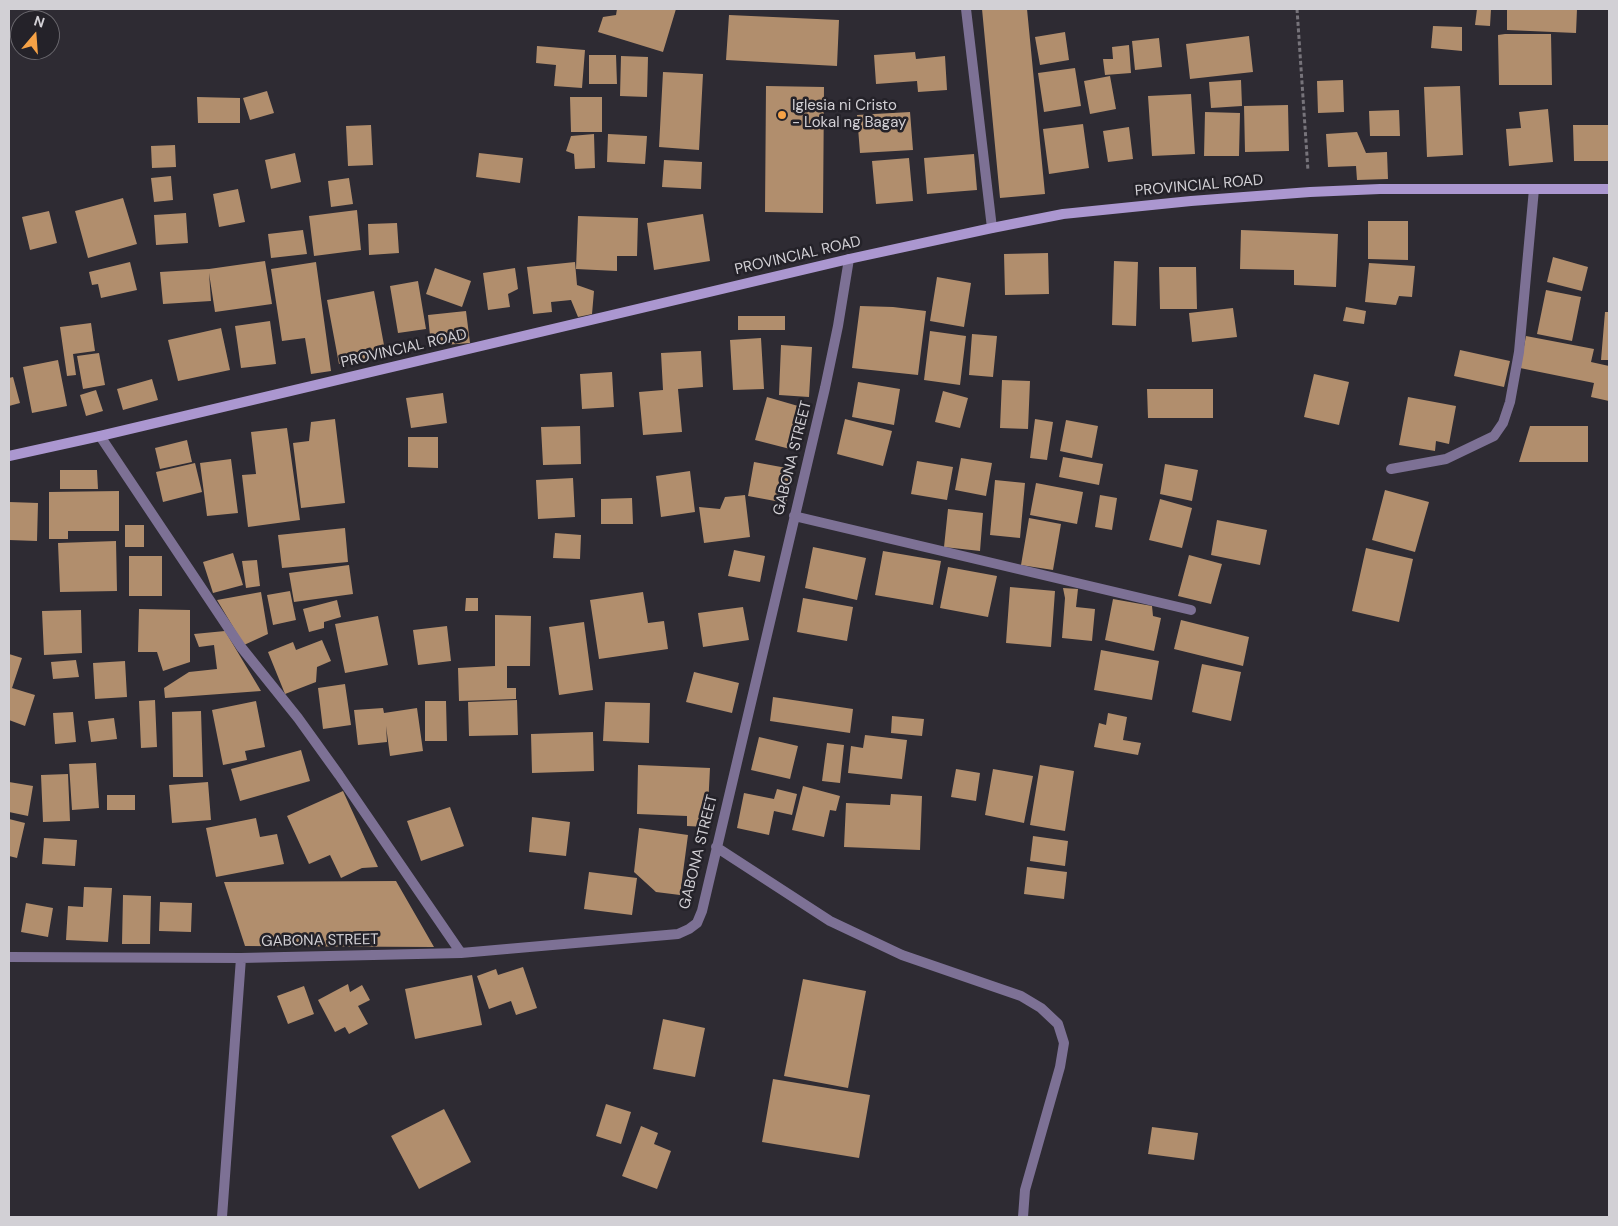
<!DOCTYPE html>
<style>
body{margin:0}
#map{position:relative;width:1618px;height:1226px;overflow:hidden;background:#2e2b33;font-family:"DM Sans",sans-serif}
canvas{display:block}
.frame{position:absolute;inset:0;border:10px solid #d2d0d5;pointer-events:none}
.north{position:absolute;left:10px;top:10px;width:50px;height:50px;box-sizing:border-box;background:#242229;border:1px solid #6a686e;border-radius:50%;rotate:18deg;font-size:14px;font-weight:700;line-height:20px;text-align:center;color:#d2d0d5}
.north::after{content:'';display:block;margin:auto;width:18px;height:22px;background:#f6a246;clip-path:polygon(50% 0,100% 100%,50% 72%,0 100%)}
</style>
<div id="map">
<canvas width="1618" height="1226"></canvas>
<div class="frame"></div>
<div class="north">N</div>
</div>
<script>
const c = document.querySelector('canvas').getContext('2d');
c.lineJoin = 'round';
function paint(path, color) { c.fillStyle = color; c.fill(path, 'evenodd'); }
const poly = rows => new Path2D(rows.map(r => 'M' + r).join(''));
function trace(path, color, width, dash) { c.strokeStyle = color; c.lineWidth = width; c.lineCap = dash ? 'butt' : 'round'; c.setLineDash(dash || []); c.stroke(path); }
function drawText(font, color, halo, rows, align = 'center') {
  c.font = font + ' "DM Sans",sans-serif'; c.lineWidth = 5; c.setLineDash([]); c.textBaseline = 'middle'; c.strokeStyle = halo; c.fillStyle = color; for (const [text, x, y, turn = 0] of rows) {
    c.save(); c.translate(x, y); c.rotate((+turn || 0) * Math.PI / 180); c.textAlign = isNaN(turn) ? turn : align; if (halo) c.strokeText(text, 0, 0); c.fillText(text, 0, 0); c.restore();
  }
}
paint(poly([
 [617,9,676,9,663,52,598,32,603,17,616,15],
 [982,9,1027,9,1045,194,1000,198],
 [1477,9,1491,9,1490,26,1475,25],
 [1507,9,1577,9,1576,33,1507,30],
 [729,15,839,20,837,66,726,60],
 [1433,26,1462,27,1462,51,1431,48],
 [1065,32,1069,60,1040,65,1035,37],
 [1505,34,1551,34,1552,85,1499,85,1498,35],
 [1249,36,1253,72,1190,79,1186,44],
 [1159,38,1162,67,1135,70,1132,41],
 [1129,45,1131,73,1105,75,1103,59,1113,59,1112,47],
 [537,46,585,50,582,88,554,86,556,65,536,63],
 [915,52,916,59,945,56,947,90,918,92,917,81,876,84,874,55],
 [589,55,616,55,617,84,589,84],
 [621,56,648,57,647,97,620,96],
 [1075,68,1081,106,1044,112,1038,73],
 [663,72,703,74,699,150,659,147],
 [1110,76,1116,109,1090,114,1084,81],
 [1241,80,1242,106,1211,108,1209,82],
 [1343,80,1344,112,1318,113,1317,81],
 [766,86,824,87,823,213,765,212],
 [1460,86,1463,155,1427,157,1424,87],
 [267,91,274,113,250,120,243,98],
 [1191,94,1195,154,1152,156,1148,96],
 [197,97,240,98,240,123,198,123],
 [570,97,602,97,602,132,571,132],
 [1288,105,1289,151,1245,152,1244,106],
 [1548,109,1553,162,1509,166,1506,129,1521,128,1519,112],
 [1399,110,1400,136,1370,136,1369,111],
 [910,112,913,150,860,153,857,115],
 [1205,112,1240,113,1239,156,1204,156],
 [1083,124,1089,168,1049,174,1043,129],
 [371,125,373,165,348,166,346,126],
 [1573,125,1609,125,1609,161,1574,161],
 [1129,127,1133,159,1108,162,1103,131],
 [1357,132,1366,153,1387,152,1388,179,1357,180,1356,166,1328,167,1326,134],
 [594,134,595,168,575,169,574,154,566,151,571,136],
 [608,134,647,136,645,164,607,162],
 [175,145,176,167,152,168,151,146],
 [295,153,301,182,271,189,265,160],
 [479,153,523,158,520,183,476,177],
 [974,154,977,190,927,194,924,158],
 [909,158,913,201,876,204,872,161],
 [664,160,702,162,701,189,662,187],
 [171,176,173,200,154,202,151,178],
 [349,178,353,204,331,207,328,181],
 [238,189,245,222,219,227,213,194],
 [123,198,137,244,88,258,75,211],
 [357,210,361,250,314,256,309,216],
 [49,211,57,243,30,250,22,217],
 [186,213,188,243,156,245,154,215],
 [703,214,710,261,654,270,647,223],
 [578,216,638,218,637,256,617,256,617,271,576,269],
 [1368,221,1408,221,1408,260,1368,259],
 [397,223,399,253,369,255,368,224],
 [303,230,307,254,271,258,268,234],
 [1241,230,1338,234,1336,287,1294,285,1294,270,1240,269],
 [1048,253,1049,294,1005,295,1004,254],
 [1553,257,1588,267,1582,291,1547,282],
 [265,261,272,304,215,312,209,273,211,301,163,304,160,272,209,269],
 [1114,261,1138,262,1136,326,1112,325],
 [130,262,137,290,101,298,98,284,92,285,89,272],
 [316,262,331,371,311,374,305,338,282,341,271,269],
 [575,262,577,285,594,291,592,314,578,317,571,300,551,302,552,312,533,314,527,267],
 [1369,263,1415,266,1412,297,1399,296,1396,305,1365,302],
 [1159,267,1196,267,1197,309,1160,309],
 [435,268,471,281,462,307,426,294],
 [515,268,518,289,508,294,510,307,488,310,483,273],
 [937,277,971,283,964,327,930,321],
 [418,281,426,329,398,333,390,286],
 [1546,290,1581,297,1572,341,1537,334],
 [374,291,386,356,339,364,327,300],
 [860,306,893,307,926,311,918,375,852,368],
 [1346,307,1366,311,1364,324,1343,321],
 [1233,308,1237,337,1192,342,1189,313],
 [466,311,470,343,431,346,428,315],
 [1605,312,1609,312,1609,360,1601,360],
 [738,316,785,316,785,330,738,330],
 [270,321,276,364,241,368,235,326],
 [91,323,95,351,73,354,76,375,67,376,60,327],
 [221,328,230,370,178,381,168,340],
 [930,331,966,336,960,385,924,380],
 [972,334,997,336,993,377,969,375],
 [1526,336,1594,349,1591,362,1609,366,1609,401,1591,397,1594,383,1520,368],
 [761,338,764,389,733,390,730,340],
 [781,345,812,347,809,397,779,395],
 [1460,350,1510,361,1504,387,1454,376],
 [701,351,703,387,678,389,682,432,643,435,639,392,663,390,661,353],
 [99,353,105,385,83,389,77,356],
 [58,360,67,406,32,413,23,367],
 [612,372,614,407,582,409,580,374],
 [1314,374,1349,382,1339,425,1304,417],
 [13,377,20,403,9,406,9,378],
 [152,379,158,400,123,410,117,389],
 [1002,380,1030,381,1028,429,1000,428],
 [858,382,900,389,894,425,852,417],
 [1147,389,1213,389,1213,418,1148,418],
 [96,390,103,411,86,416,80,395],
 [943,391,968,398,960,428,935,422],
 [443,393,447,423,411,428,406,398],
 [767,397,805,408,794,450,755,440],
 [1408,397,1456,406,1449,444,1436,441,1435,451,1399,445],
 [335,419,345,503,301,508,293,443,309,441,311,422],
 [845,419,892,431,883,466,837,454],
 [1035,419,1053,422,1047,460,1030,458],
 [1066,420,1098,426,1092,458,1060,451],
 [580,426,581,464,543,465,541,427],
 [1530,426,1588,426,1588,462,1519,462],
 [287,428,300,520,248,527,242,475,256,474,251,432],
 [408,437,438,437,438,468,408,467],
 [187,440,192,462,160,469,155,448],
 [1063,457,1103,464,1099,485,1059,477],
 [961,458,992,463,986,496,955,490],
 [231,459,238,513,207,516,200,463],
 [917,461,953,467,947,500,911,494],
 [754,462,792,469,786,503,748,496],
 [195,463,202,492,163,502,156,472],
 [1165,464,1198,470,1192,501,1160,494],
 [60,470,97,470,98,489,60,489],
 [690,471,695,512,661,517,656,476],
 [573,478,575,517,538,519,536,480],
 [995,480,1025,483,1020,538,990,535],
 [1036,483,1083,492,1077,524,1030,515],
 [1385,490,1429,502,1415,552,1372,540],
 [119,491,119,531,68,531,68,539,49,539,49,492],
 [745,495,750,537,704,543,699,507,720,509,725,497],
 [1100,495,1117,498,1112,530,1095,527],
 [632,498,633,524,601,524,601,499],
 [1160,499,1192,508,1182,548,1149,540],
 [9,502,38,503,37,541,9,540],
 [948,509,983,513,980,551,944,547],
 [1029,518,1061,524,1053,570,1021,565],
 [1217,520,1267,530,1260,565,1211,555],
 [125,525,144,525,144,547,125,547],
 [345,528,348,562,282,568,278,535],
 [555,533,581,535,580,559,553,558],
 [116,541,117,591,60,592,58,543],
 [813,547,866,558,857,600,805,588],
 [1366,548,1413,559,1399,622,1352,611],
 [734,550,765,556,760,582,728,576],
 [883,551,941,561,933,605,875,595],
 [233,553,243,585,213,593,203,562],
 [1189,555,1222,564,1211,604,1178,596],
 [129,556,162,556,162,596,129,596],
 [257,560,260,586,246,588,242,561],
 [349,565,353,594,294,602,289,573],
 [948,567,997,576,988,617,940,608],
 [1010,587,1055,591,1051,647,1006,643],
 [1063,588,1078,589,1076,607,1095,609,1092,641,1062,638,1065,598],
 [290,591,296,620,273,625,267,595],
 [261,592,268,634,244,645,217,600],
 [643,592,648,623,664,621,668,649,599,659,590,600],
 [466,598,478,598,478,611,465,611],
 [803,598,853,607,847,641,797,632],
 [1113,599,1152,606,1153,616,1161,618,1154,651,1105,640],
 [337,600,341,617,324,622,324,628,309,632,303,609],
 [743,607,749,640,703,647,698,613],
 [139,609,190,610,190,662,163,671,157,652,138,652],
 [81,610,82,653,44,655,42,611],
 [495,615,531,616,530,666,507,666,507,688,516,688,516,699,459,701,458,668,495,666],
 [378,616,388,665,345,673,335,624],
 [1181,620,1249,637,1243,666,1174,649],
 [584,622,593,690,559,695,549,627],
 [447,626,451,661,418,665,413,630],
 [225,631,261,691,165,698,164,688,189,672,217,669,214,645,199,647,194,634],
 [322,640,331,661,317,667,316,682,285,694,268,652,293,642,296,650],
 [1101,650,1159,661,1152,700,1094,690],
 [9,654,22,658,12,688,35,695,25,726,9,720],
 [76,660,79,677,53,679,51,662],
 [125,661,127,697,95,699,93,663],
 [1202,664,1241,672,1231,721,1192,712],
 [694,672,739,683,732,713,686,702],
 [345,684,351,725,323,729,318,688],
 [773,697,853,709,850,733,770,721],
 [155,700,157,747,141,748,139,701],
 [517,700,518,735,469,736,468,702],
 [256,701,265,747,245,751,247,760,223,765,212,710],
 [425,701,446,701,447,741,425,741],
 [605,702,650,703,649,743,603,741],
 [383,708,384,713,417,708,423,751,390,756,386,726,387,742,358,745,354,710],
 [201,711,203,777,173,777,172,712],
 [73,712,76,742,55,744,53,713],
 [1108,713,1127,717,1123,740,1141,743,1138,755,1094,747,1099,723,1106,725],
 [892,716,924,719,922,736,891,733],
 [114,718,117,739,91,742,88,721],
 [593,732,594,771,532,773,531,734],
 [865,735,907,740,902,779,848,773,851,746,863,748],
 [759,737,798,746,790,779,751,770],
 [827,743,844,745,840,783,822,781],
 [301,750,310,781,240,801,231,769],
 [96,763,99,808,72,810,69,764],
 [638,765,710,768,707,827,687,826,687,816,637,814],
 [1040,765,1074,771,1065,831,1030,825],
 [956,769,980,773,976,801,951,797],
 [993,769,1033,776,1024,823,985,815],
 [68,774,70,821,43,822,41,775],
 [9,782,33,786,28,816,9,812],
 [208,782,211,820,172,823,169,785],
 [803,786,840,796,836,811,830,810,824,837,792,830],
 [777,789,797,794,792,815,774,811,769,835,737,828,744,793,774,799],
 [343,791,378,867,362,868,341,878,330,855,309,864,287,816],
 [891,794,922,796,920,850,844,847,846,803,890,805],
 [107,795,135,795,135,810,107,810],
 [450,807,464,846,421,861,407,821],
 [532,817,570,822,566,856,529,852],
 [256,818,260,837,277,834,284,864,216,877,206,828],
 [9,819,25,823,17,858,9,856],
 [639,828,688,835,680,895,656,892,634,872],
 [1033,836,1068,841,1065,866,1030,861],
 [44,838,77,840,75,866,42,864],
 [1027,867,1067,872,1064,899,1024,894],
 [589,872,637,878,632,915,584,909],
 [396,881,434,947,245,946,224,882],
 [84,887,112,888,108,942,66,940,68,906,83,907],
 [123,895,151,896,150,944,122,944],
 [160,902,192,903,191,932,159,931],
 [26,903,53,908,48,937,21,932],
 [523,967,537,1008,516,1015,511,1001,489,1009,477,976,496,969,498,975],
 [472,975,482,1025,415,1039,405,989],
 [803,979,866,991,848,1088,784,1076],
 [348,984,350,992,362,985,370,1000,358,1006,368,1024,349,1034,345,1027,335,1032,318,1000],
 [304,986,314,1014,288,1024,277,996],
 [663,1019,705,1028,695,1077,653,1069],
 [773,1079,870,1095,859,1158,762,1142],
 [606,1104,631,1112,621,1144,596,1136],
 [444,1109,471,1162,419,1189,391,1136],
 [641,1126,658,1133,654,1144,671,1151,657,1189,622,1176],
 [1152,1127,1198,1133,1194,1160,1148,1154]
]), '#b18e6d');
trace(poly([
 [1297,9,1308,171]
]), '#77747b', 3, [4, 2.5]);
trace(poly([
 [966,9,992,228],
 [100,436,241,647,298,718,339,775,461,953],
 [1391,469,1446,459,1494,436,1503,423,1510,402,1519,352,1534,189],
 [794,516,1191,610],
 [716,847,830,921,902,955,1021,996,1041,1008,1058,1024,1064,1043,1060,1067,1025,1190,1023,1217],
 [9,957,241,958,461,953,678,934,689,929,697,923,702,911,825,388,838,326,849,259],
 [222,1217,241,958]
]), '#7d7195', 10);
trace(poly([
 [9,456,100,436,849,259,992,228,1063,214,1191,201,1310,192,1380,189,1609,189]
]), '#ab97d0', 10);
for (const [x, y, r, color] of [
 [782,115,5,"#f6a246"]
]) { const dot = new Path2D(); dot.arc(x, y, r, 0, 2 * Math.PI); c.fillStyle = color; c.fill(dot); trace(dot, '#242229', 2); }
drawText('15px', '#d2d0d5', '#242229', [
 ["Iglesia ni Cristo",792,106],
 ["- Lokal ng Bagay",792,123]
], 'left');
drawText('15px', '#d2d0d5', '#242229', [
 ["PROVINCIAL ROAD",1199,186,-5],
 ["PROVINCIAL ROAD",798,256,-13],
 ["PROVINCIAL ROAD",404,349,-13],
 ["GABONA STREET",793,458,-76],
 ["GABONA STREET",699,852,-76],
 ["GABONA STREET",320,941,-1]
]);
</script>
